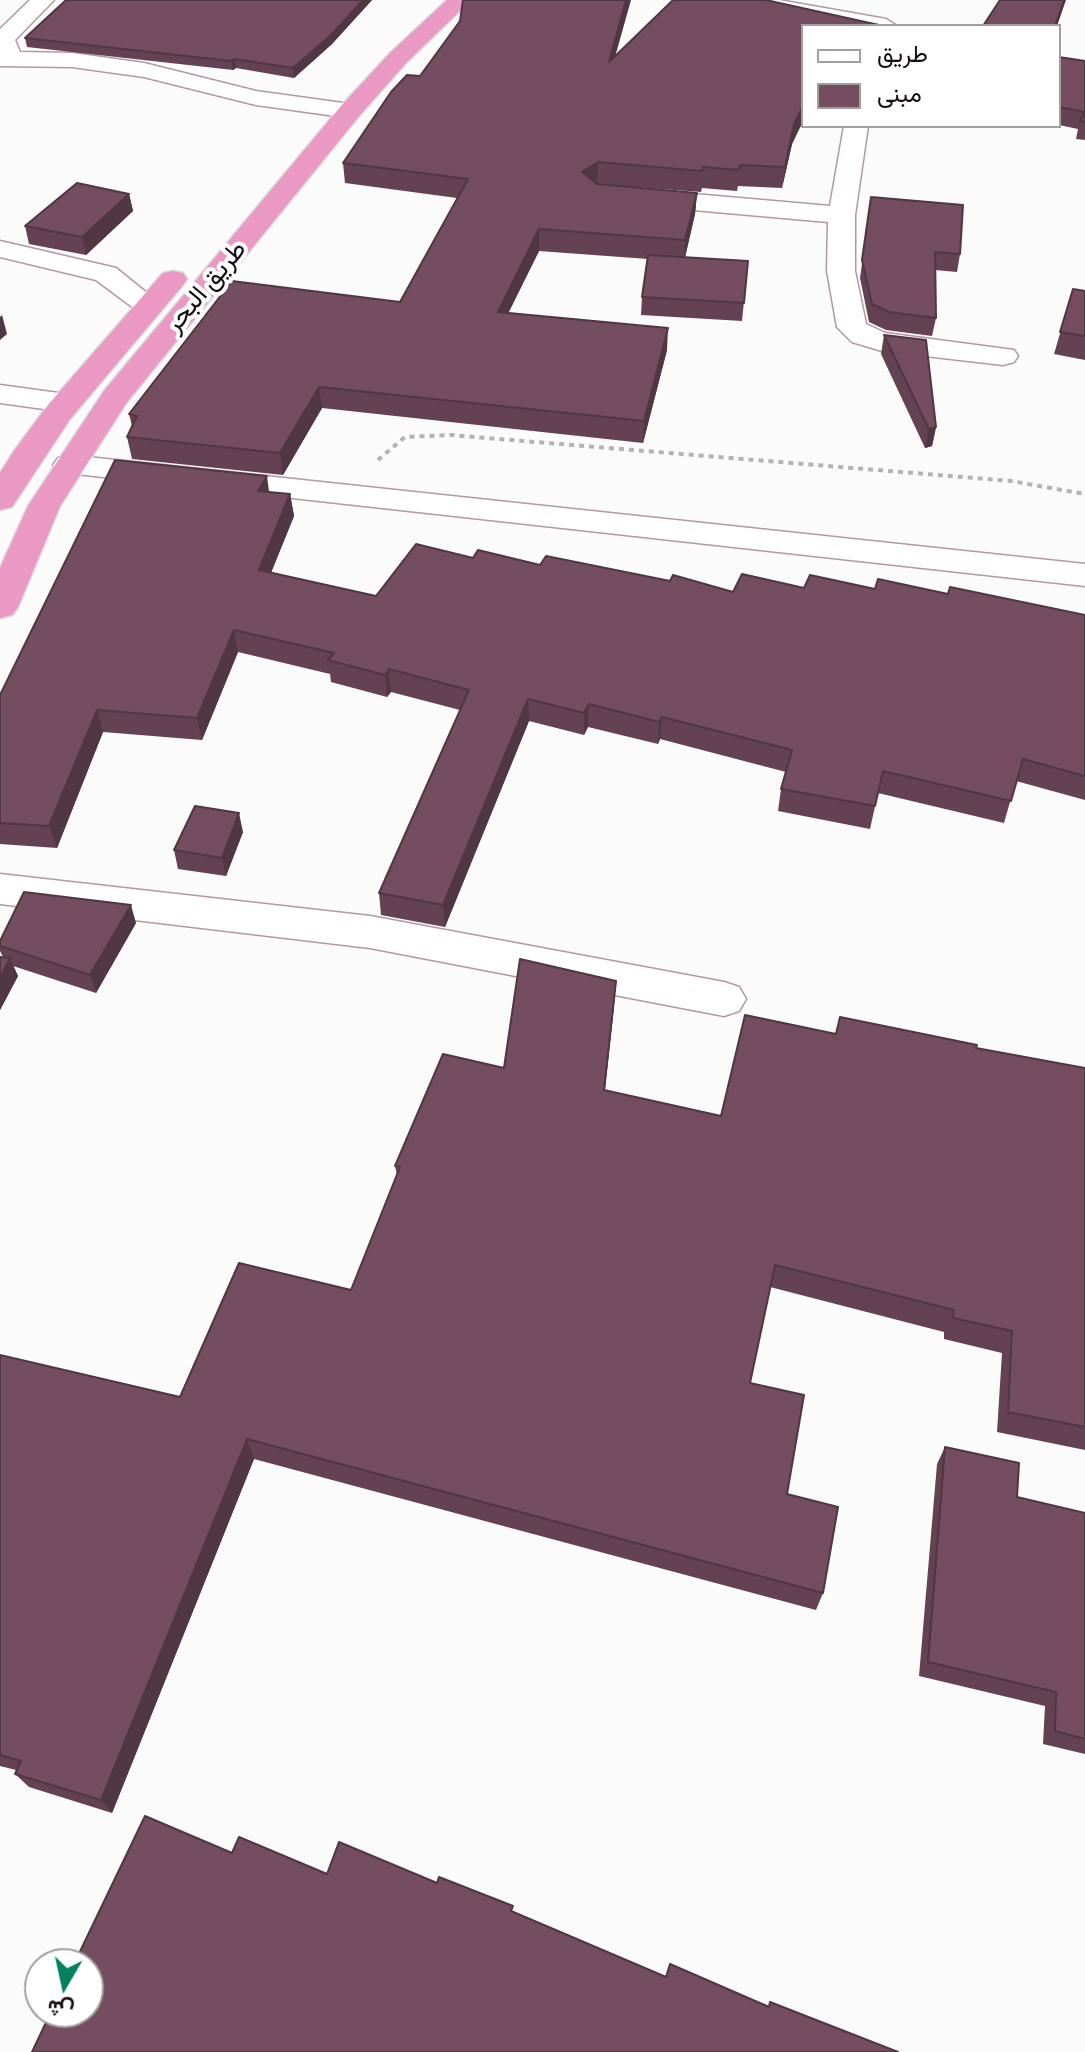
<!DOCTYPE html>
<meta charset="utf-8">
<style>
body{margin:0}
#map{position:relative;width:1085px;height:2052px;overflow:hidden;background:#fbfbfb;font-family:Commissioner,Vazirmatn,sans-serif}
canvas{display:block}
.legend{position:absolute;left:801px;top:24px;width:260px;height:104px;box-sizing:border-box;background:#fff;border:2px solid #a29ea0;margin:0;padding:10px 14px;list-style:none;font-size:24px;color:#160d11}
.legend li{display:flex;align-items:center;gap:16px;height:40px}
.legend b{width:40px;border:2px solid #a29ea0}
.north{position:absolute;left:24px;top:1948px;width:80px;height:80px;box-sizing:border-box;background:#fff;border:2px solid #a29ea0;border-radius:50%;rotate:189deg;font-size:22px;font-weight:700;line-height:32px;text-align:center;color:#160d11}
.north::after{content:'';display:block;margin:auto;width:28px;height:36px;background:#05805f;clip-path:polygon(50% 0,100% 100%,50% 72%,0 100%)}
</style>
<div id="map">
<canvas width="1085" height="2052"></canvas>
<ul class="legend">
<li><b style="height:10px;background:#fff"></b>طريق</li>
<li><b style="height:22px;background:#744d61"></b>مبنى</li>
</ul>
<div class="north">ش</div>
</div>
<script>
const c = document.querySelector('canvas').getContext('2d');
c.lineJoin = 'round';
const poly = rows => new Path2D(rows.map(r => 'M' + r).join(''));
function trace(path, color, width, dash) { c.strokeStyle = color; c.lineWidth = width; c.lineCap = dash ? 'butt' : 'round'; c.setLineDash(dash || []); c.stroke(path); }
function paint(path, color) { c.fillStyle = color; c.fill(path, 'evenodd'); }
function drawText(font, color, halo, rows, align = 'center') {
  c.font = font + ' Commissioner,Vazirmatn,sans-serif'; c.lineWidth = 8; c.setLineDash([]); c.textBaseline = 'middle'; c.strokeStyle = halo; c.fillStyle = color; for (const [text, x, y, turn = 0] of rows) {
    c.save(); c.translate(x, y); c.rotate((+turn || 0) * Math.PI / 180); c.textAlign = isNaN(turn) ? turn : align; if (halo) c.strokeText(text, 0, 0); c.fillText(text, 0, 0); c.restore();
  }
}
const minor = poly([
 [30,0,54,0,15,40,20,52,72,53,144,63,256,91,350,104,362,111,350,118,256,105,144,77,72,67,0,66,0,29,30,0],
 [731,0,779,0,886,19,897,26,849,26,742,7,731,0],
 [844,126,868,126,855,215,855,271,866,324,885,333,1014,350,1018,356,1014,362,1003,365,882,351,852,342,837,327,827,271,828,222,637,205,628,203,624,197,628,191,637,189,830,206,844,126],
 [0,241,116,268,163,306,159,312,139,312,96,280,0,257,0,241],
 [0,385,66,394,77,396,81,403,77,410,66,412,0,403,0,385],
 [69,455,1085,564,1085,586,58,472,53,465,58,458,69,455],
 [0,874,370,916,724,982,739,987,746,999,739,1011,724,1016,370,948,0,904,0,874]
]);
const highway = poly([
 [447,0,471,0,406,63,359,116,127,402,60,506,18,607,12,615,0,618,0,568,28,506,104,391,341,106,390,53,447,0],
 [173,271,183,273,187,279,183,285,70,419,12,507,0,510,0,473,14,451,48,405,163,273,173,271]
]);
trace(minor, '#b298a5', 3);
trace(highway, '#dad8d9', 3);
trace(poly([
 [378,460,405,437,450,435,1011,481,1085,494]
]), '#b4b2b3', 4, [5, 5]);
paint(minor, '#fff');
paint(highway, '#ea99c4');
paint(poly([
 [66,0,372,0,332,44,294,78,236,68,233,70,27,47,25,38],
 [803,26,803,121,792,144,782,188,738,186,737,191,702,188,701,192,596,184,697,193,695,214,685,257,748,261,742,321,641,315,642,297,648,259,539,251,508,313,667,350,643,443,322,408,283,475,132,459,127,437,132,426,129,414,400,302,457,198,345,183,343,163,420,76,616,55],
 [1059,57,1085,61,1085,140,1076,139,1078,129,1059,125],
 [129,194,133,211,86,255,29,244,25,226],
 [871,197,960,254,957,272,935,270,936,318,932,336,886,330,869,322,860,278],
 [1073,289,1085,291,1085,360,1054,354],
 [884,335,936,427,932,446,925,448,881,354],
 [269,492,290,494,294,516,271,573,376,596,473,558,670,581,733,592,804,588,875,589,948,594,1085,615,1085,800,1016,781,1004,823,878,793,870,829,778,811,781,789,786,772,660,739,658,744,588,727,584,735,529,721,445,927,381,915,379,893,460,710,391,692,387,697,331,682,330,674,238,652,202,740,103,732,57,848,0,844,0,695],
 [243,832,226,876,178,869,174,850],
 [136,923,96,993,13,966,18,976,0,1010,0,957,3,957,0,951,0,941],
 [614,1006,605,1090,721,1116,836,1034,976,1048,1085,1068,1085,1450,997,1432,1002,1353,944,1339,944,1332,770,1287,750,1383,787,1494,823,1593,816,1610,254,1459,112,1813,29,1787,15,1774,16,1770,0,1766,0,1355,180,1397,351,1290,397,1175,395,1166,504,1068],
 [945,1447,1017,1497,1085,1513,1085,1754,1043,1744,1045,1706,919,1676,937,1464]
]), '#644253');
paint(poly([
 [363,0,372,0,332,44,294,78,293,68],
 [626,0,631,0,608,82,609,62],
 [1064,0,1066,0,1057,26,1055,26],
 [234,59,236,68,233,70,231,61],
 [803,106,803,121,792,144,782,188,785,167,794,124],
 [598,162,597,183,581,193,582,172],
 [697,193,695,214,684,262,685,240],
 [129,194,133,211,86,255,82,237],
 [539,229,539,251,498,334,498,312],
 [2,315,7,334,0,340,0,317],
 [668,328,667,350,643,443,644,421],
 [319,387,322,408,283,475,280,453],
 [936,427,932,446,925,448,929,429],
 [267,476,270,499,258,491],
 [290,494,294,516,263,592,259,570],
 [234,630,238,652,202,740,197,718],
 [389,669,391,692,387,697,385,675],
 [528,699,529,721,445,927,443,905],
 [589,704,588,727,584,735,584,713],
 [97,710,103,732,57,848,49,826],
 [662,717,660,739,658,744,659,722],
 [239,813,243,832,226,876,222,858],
 [131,905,136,923,96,993,90,975],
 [10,958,18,976,0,1010,0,978],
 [616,981,614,1006,602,1114,604,1090],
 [247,1439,254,1459,112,1813,101,1800]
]), '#513644');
const building = poly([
 [66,0,363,0,331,35,293,68,234,59,231,61,25,38,66,0],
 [463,0,626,0,609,62,673,0,766,0,879,25,803,26,803,106,794,124,785,167,740,165,739,170,703,167,702,171,598,162,582,172,597,184,697,193,685,240,539,229,498,312,668,328,644,421,319,387,280,453,127,437,137,416,129,414,232,281,400,302,468,179,343,163,391,92,407,75,420,76,460,21,463,0],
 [1000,0,1064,0,1055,26,983,26,1000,0],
 [1059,57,1085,61,1085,122,1080,121,1085,112,1059,107,1059,57],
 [77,183,129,194,82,237,25,226,77,183],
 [871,197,963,205,960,254,935,252,936,318,889,312,872,304,862,260,871,197],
 [648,255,748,261,744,303,642,297,648,255],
 [1073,289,1085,291,1085,336,1060,332,1073,289],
 [884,335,926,340,936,427,929,429,884,335],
 [115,460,267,476,258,491,290,494,259,570,376,596,416,544,473,558,478,550,540,565,546,556,670,581,673,575,733,592,742,574,804,588,810,575,875,589,878,579,948,594,950,587,1085,615,1085,776,1023,759,1011,801,883,771,875,806,781,789,792,750,662,717,659,722,589,704,584,713,528,699,443,905,379,893,469,690,389,669,385,675,328,660,334,653,234,630,197,718,97,710,49,826,0,823,0,695,115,460],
 [195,806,239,813,222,858,174,850,195,806],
 [24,892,131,905,90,975,0,946,0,941,24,892],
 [0,957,10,958,0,978,0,957],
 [520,959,616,981,604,1090,721,1116,745,1015,836,1034,840,1017,977,1045,976,1048,1085,1068,1085,1427,1008,1412,1012,1331,953,1318,954,1310,775,1265,750,1383,804,1395,787,1494,838,1507,823,1593,247,1439,101,1800,15,1774,21,1761,0,1755,0,1355,180,1397,239,1263,351,1290,400,1167,395,1166,443,1054,504,1068,520,959],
 [945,1447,1019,1463,1017,1497,1085,1513,1085,1739,1055,1731,1056,1692,928,1662,945,1447],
 [145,1816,232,1853,239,1837,327,1874,339,1842,437,1883,439,1877,513,1906,511,1911,666,1977,670,1964,769,2007,770,2002,898,2052,32,2052,51,2012,88,2012,88,1964,74,1964,145,1816]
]);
paint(building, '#744d61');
trace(building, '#513644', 2);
drawText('26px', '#160d11', '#fff', [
 ["طريق البحر",205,286,-50]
]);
</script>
